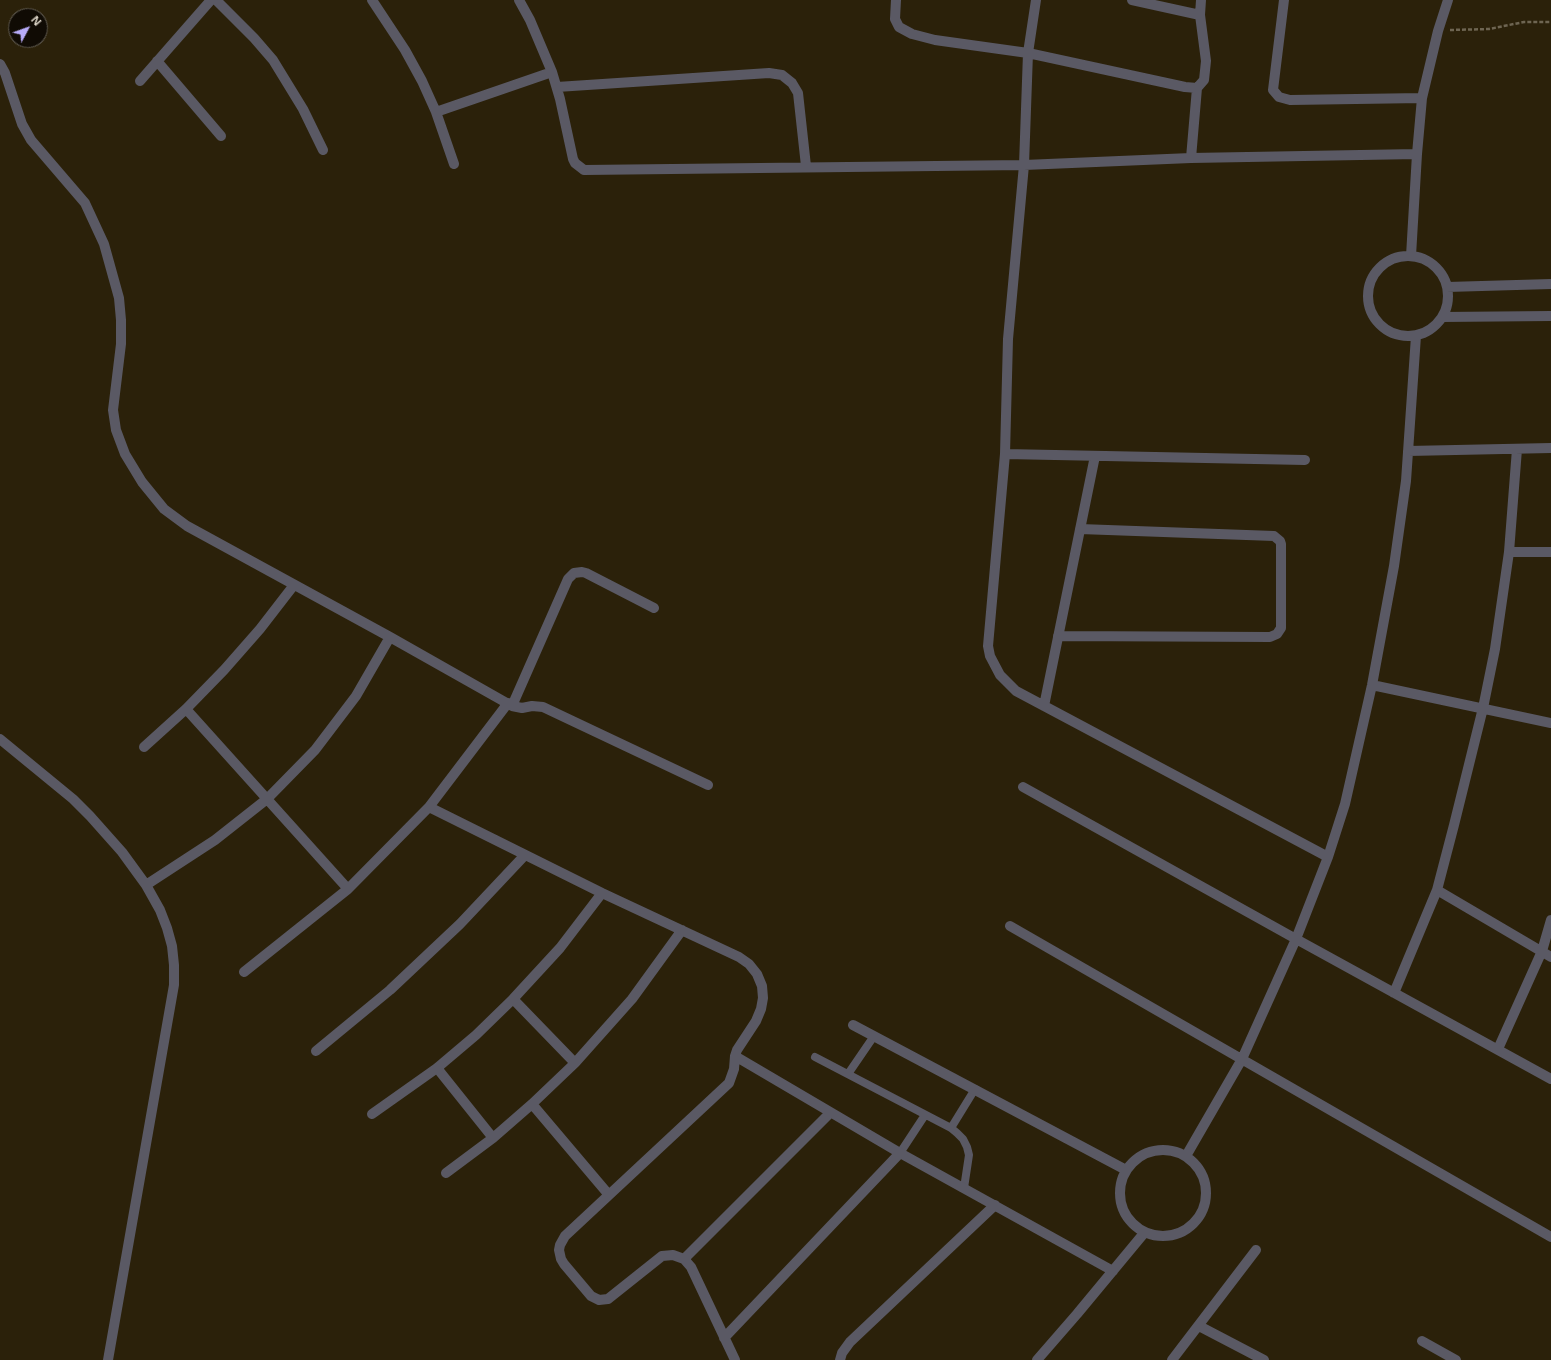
<!DOCTYPE html>
<style>
body{margin:0}
#map{position:relative;width:1551px;height:1360px;overflow:hidden;background:#2b210a;font-family:"Open Sans",sans-serif}
canvas{display:block}
.north{position:absolute;left:8px;top:8px;width:40px;height:40px;box-sizing:border-box;background:#100b04;border:1px solid #625d53;border-radius:50%;rotate:49deg;font-size:11px;font-weight:700;line-height:16px;text-align:center;color:#ded7ca}
.north::after{content:'';display:block;margin:auto;width:14px;height:18px;background:#b7abf8;clip-path:polygon(50% 0,100% 100%,50% 72%,0 100%)}
</style>
<div id="map">
<canvas width="1551" height="1360"></canvas>
<div class="north">N</div>
</div>
<script>
const c = document.querySelector('canvas').getContext('2d');
c.lineJoin = 'round';
const poly = rows => new Path2D(rows.map(r => 'M' + r).join(''));
function trace(path, color, width, dash) { c.strokeStyle = color; c.lineWidth = width; c.lineCap = dash ? 'butt' : 'round'; c.setLineDash(dash || []); c.stroke(path); }
trace(poly([
 [1450,30,1489,29,1524,22,1551,22]
]), '#6e6552', 2.5, [4, 2]);
trace(poly([
 [815,1057,951,1128,957,1133,963,1139,967,1147,969,1155,964,1188],
 [848,1074,874,1036],
 [951,1128,975,1089],
 [900,1153,925,1115]
]), '#5a5964', 8);
trace(poly([
 [216,0,254,38,273,60,303,109,323,150],
 [372,0,405,50,422,81,436,112,454,164],
 [519,0,530,20,552,72,560,99,573,159,575,163,584,170,1024,165,1191,158,1417,154],
 [896,0,895,19,899,27,912,34,935,40,1028,53,1185,87,1197,88,1204,80,1206,61,1200,15,1201,0],
 [1036,0,1028,53,1024,165,1008,339,1005,454,988,646,990,656,1000,675,1016,691,1328,857],
 [1132,0,1200,15],
 [1284,0,1273,90,1279,97,1290,100,1422,98],
 [157,61,221,136],
 [0,64,5,73,22,124,31,140,85,203,104,244,119,298,121,320,121,344,113,410,116,430,125,454,142,482,164,509,187,526,390,637,512,706,522,708,532,706,543,707,708,785],
 [140,81,211,0],
 [557,87,769,73,782,75,792,83,798,93,806,166],
 [436,112,552,72],
 [1191,158,1197,88],
 '1368 296a40 40 0 1 1 80 0a40 40 0 1 1-80 0Z',
 [1411,256,1417,154,1422,98,1438,31,1448,0],
 [1447,287,1551,284],
 [1442,317,1551,316],
 [1408,451,1551,448],
 [1005,454,1305,460],
 [1509,552,1517,449],
 [1058,636,1270,637,1277,634,1281,628,1281,544,1280,541,1274,536,1080,529],
 [1372,685,1551,723],
 [512,706,568,579,574,573,582,572,586,573,654,608],
 [1044,706,1095,456],
 [186,709,348,889],
 [0,739,73,799,90,816,122,852,146,885,160,910,167,928,172,946,174,965,174,985,108,1360],
 [144,747,186,709,224,670,260,629,294,585],
 [1023,787,1296,939,1551,1079],
 [429,807,602,893,739,957,749,964,757,974,762,986,763,998,761,1009,756,1021,737,1050,735,1056,734,1069,729,1083,565,1236,560,1245,559,1250,561,1259,564,1264,591,1296,599,1300,608,1299,662,1256,673,1255,684,1259,691,1267,735,1360],
 [146,885,215,840,267,799,315,750,356,696,390,637],
 [1437,890,1551,957],
 [1010,926,1551,1237],
 [244,972,348,889,429,807,508,703],
 [1394,993,1437,890,1454,825,1483,708,1495,649,1509,552,1551,552],
 [513,999,575,1063],
 [853,1025,1126,1170],
 [1498,1049,1542,951,1551,920],
 [316,1051,390,990,460,924,525,855],
 [735,1056,900,1153,1113,1271],
 [437,1068,493,1138],
 [532,1104,609,1195],
 [372,1114,437,1068,476,1035,513,999,560,948,602,893],
 '1120 1193a43 43 0 1 1 86 0a43 43 0 1 1-86 0Z',
 [1186,1156,1242,1059,1296,939,1328,857,1345,804,1372,685,1394,566,1406,481,1416,336],
 [446,1173,493,1138,532,1104,575,1063,632,999,682,930],
 [684,1259,830,1113],
 [1199,1326,1264,1360],
 [724,1338,900,1153],
 [1422,1341,1456,1360],
 [840,1360,842,1353,850,1342,995,1205],
 [1037,1360,1077,1314,1145,1232],
 [1172,1360,1256,1250]
]), '#5a5964', 10);
</script>
